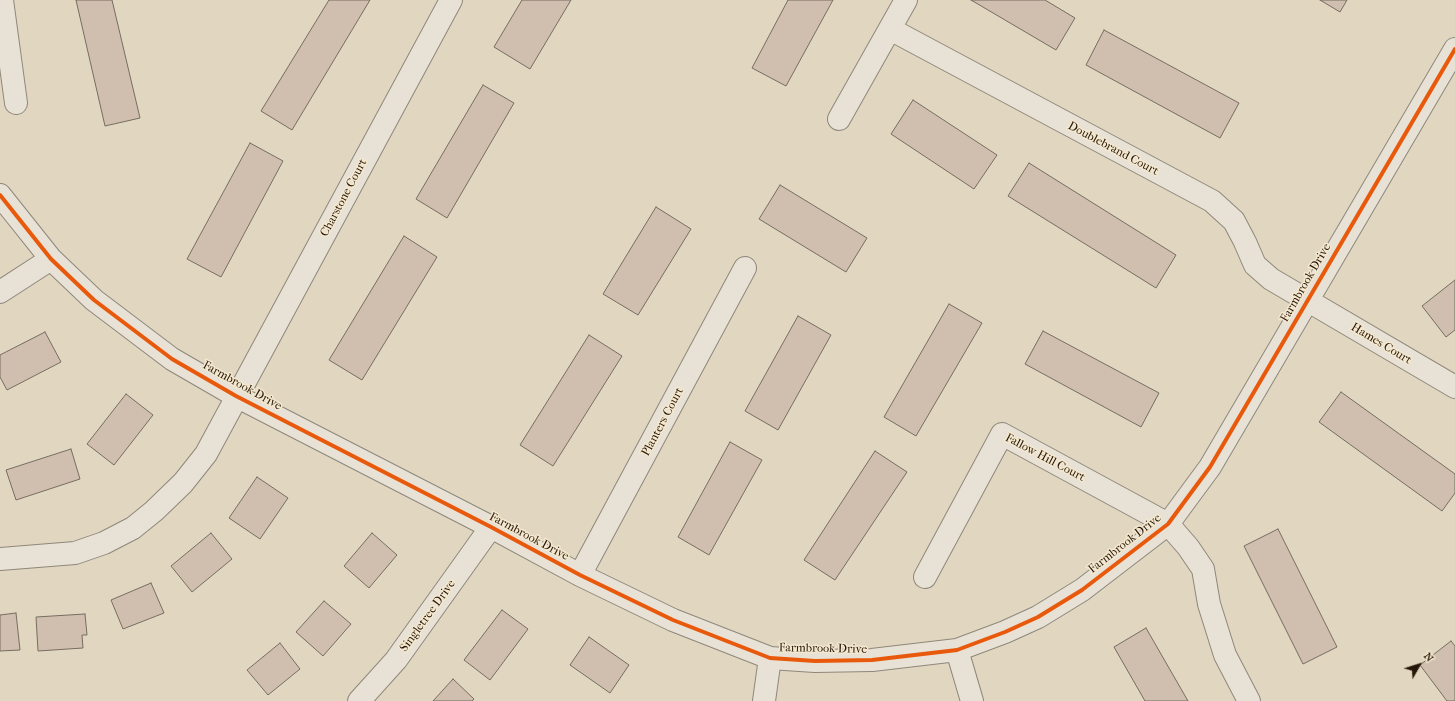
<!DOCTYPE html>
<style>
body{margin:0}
#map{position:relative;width:1455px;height:701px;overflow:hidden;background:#e1d7c0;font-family:"IM FELL French Canon",serif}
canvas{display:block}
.north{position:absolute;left:1399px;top:645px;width:40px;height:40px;-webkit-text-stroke:3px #f4e8ce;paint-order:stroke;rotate:51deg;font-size:11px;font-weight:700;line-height:16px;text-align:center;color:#261509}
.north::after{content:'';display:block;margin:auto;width:14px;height:18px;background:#261509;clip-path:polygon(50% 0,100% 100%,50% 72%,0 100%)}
</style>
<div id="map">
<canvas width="1455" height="701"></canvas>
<div class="north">N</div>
</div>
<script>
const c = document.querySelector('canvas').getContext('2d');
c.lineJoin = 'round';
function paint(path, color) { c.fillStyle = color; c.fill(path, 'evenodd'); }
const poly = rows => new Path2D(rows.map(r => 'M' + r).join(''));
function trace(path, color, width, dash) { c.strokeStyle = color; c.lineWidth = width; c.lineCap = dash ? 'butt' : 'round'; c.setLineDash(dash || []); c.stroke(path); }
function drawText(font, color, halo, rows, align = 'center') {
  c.font = font + ' "IM FELL French Canon",serif'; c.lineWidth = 3; c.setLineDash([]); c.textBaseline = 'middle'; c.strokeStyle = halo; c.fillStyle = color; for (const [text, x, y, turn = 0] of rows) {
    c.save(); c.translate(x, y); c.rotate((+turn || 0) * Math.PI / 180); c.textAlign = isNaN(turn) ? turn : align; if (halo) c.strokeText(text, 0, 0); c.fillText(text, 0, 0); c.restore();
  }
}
const building = poly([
 [76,0,112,0,140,118,105,126,76,0],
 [329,0,370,0,292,130,261,111,329,0],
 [522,0,571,0,530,69,494,47,522,0],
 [788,0,833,0,786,86,752,68,788,0],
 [971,0,1045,0,1075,18,1056,50,971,0],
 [1320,0,1347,0,1340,12,1320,0],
 [1104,30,1239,103,1220,138,1086,65,1104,30],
 [483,85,514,103,447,218,416,199,483,85],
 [913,100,997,155,974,189,891,134,913,100],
 [250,143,283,161,221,277,187,259,250,143],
 [1029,163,1176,255,1156,288,1008,196,1029,163],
 [780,185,867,238,846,272,759,219,780,185],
 [656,207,691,229,638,315,603,294,656,207],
 [404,236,437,257,362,380,329,360,404,236],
 [1455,280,1455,330,1446,337,1422,306,1455,280],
 [949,304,982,323,916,436,884,417,949,304],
 [798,316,831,335,778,430,745,411,798,316],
 [1043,331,1159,393,1141,427,1025,364,1043,331],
 [45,332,61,362,7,390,0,377,0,355,45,332],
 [589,335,622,356,553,466,520,445,589,335],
 [1341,392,1455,474,1455,493,1442,511,1319,422,1341,392],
 [126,394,153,415,114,465,87,444,126,394],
 [730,442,762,460,709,555,678,537,730,442],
 [71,449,80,479,16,500,6,470,71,449],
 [875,451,907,472,835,580,804,560,875,451],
 [257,477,288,498,260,539,229,518,257,477],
 [1278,529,1337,647,1303,664,1244,546,1278,529],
 [211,533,232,559,192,592,171,566,211,533],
 [372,533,397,555,369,588,344,566,372,533],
 [151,583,164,613,123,629,111,600,151,583],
 [324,601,351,624,323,656,296,632,324,601],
 [502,610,528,629,490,680,464,660,502,610],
 [16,613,20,650,0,651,0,615,16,613],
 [85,614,87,635,82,635,83,648,38,651,36,617,85,614],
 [1146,628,1188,701,1145,701,1114,647,1146,628],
 [589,637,629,665,610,693,570,665,589,637],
 [1451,641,1455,646,1455,701,1447,701,1420,665,1451,641],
 [280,643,300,669,268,695,247,670,280,643],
 [453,679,474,699,472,701,433,701,453,679]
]);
paint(building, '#d0bfaf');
trace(building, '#756d60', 1);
const minor = poly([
 [2,0,16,103],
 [890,29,1212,201,1234,221,1245,242,1255,265,1271,279,1455,387],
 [839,119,906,0],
 [0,195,51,259,94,300,172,359,236,396,491,527,580,575,673,620,770,658,815,661,872,660,957,650,1005,632,1038,617,1082,590,1168,524,1210,467,1455,49],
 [0,292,51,259],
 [0,559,75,553,104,543,133,528,154,511,183,483,206,454,451,0],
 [580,575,745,268],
 [925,577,1002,434,1168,524,1188,547,1203,569,1209,604,1225,655,1249,701],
 [957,650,972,701],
 [359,701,396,660,491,527],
 [764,701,770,658]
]);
trace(minor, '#8f877a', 24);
trace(minor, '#e7e1d6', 22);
trace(poly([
 [0,195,51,259,94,300,172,359,236,396,491,527,580,575,673,620,770,658,815,661,872,660,957,650,1005,632,1038,617,1082,590,1168,524,1210,467,1455,49]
]), '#e8590c', 4);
drawText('12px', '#261509', '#f4e8ce', [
 ["Doublebrand Court",1113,149,28],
 ["Charstone Court",344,198,-62],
 ["Farmbrook Drive",1306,283,-60],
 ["Hames Court",1381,344,31],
 ["Farmbrook Drive",242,386,29],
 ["Planters Court",663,422,-62],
 ["Fallow Hill Court",1045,458,28],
 ["Farmbrook Drive",529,537,28],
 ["Farmbrook Drive",1125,544,-38],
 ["Singletree Drive",428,616,-54],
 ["Farmbrook Drive",823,649,1]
]);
</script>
